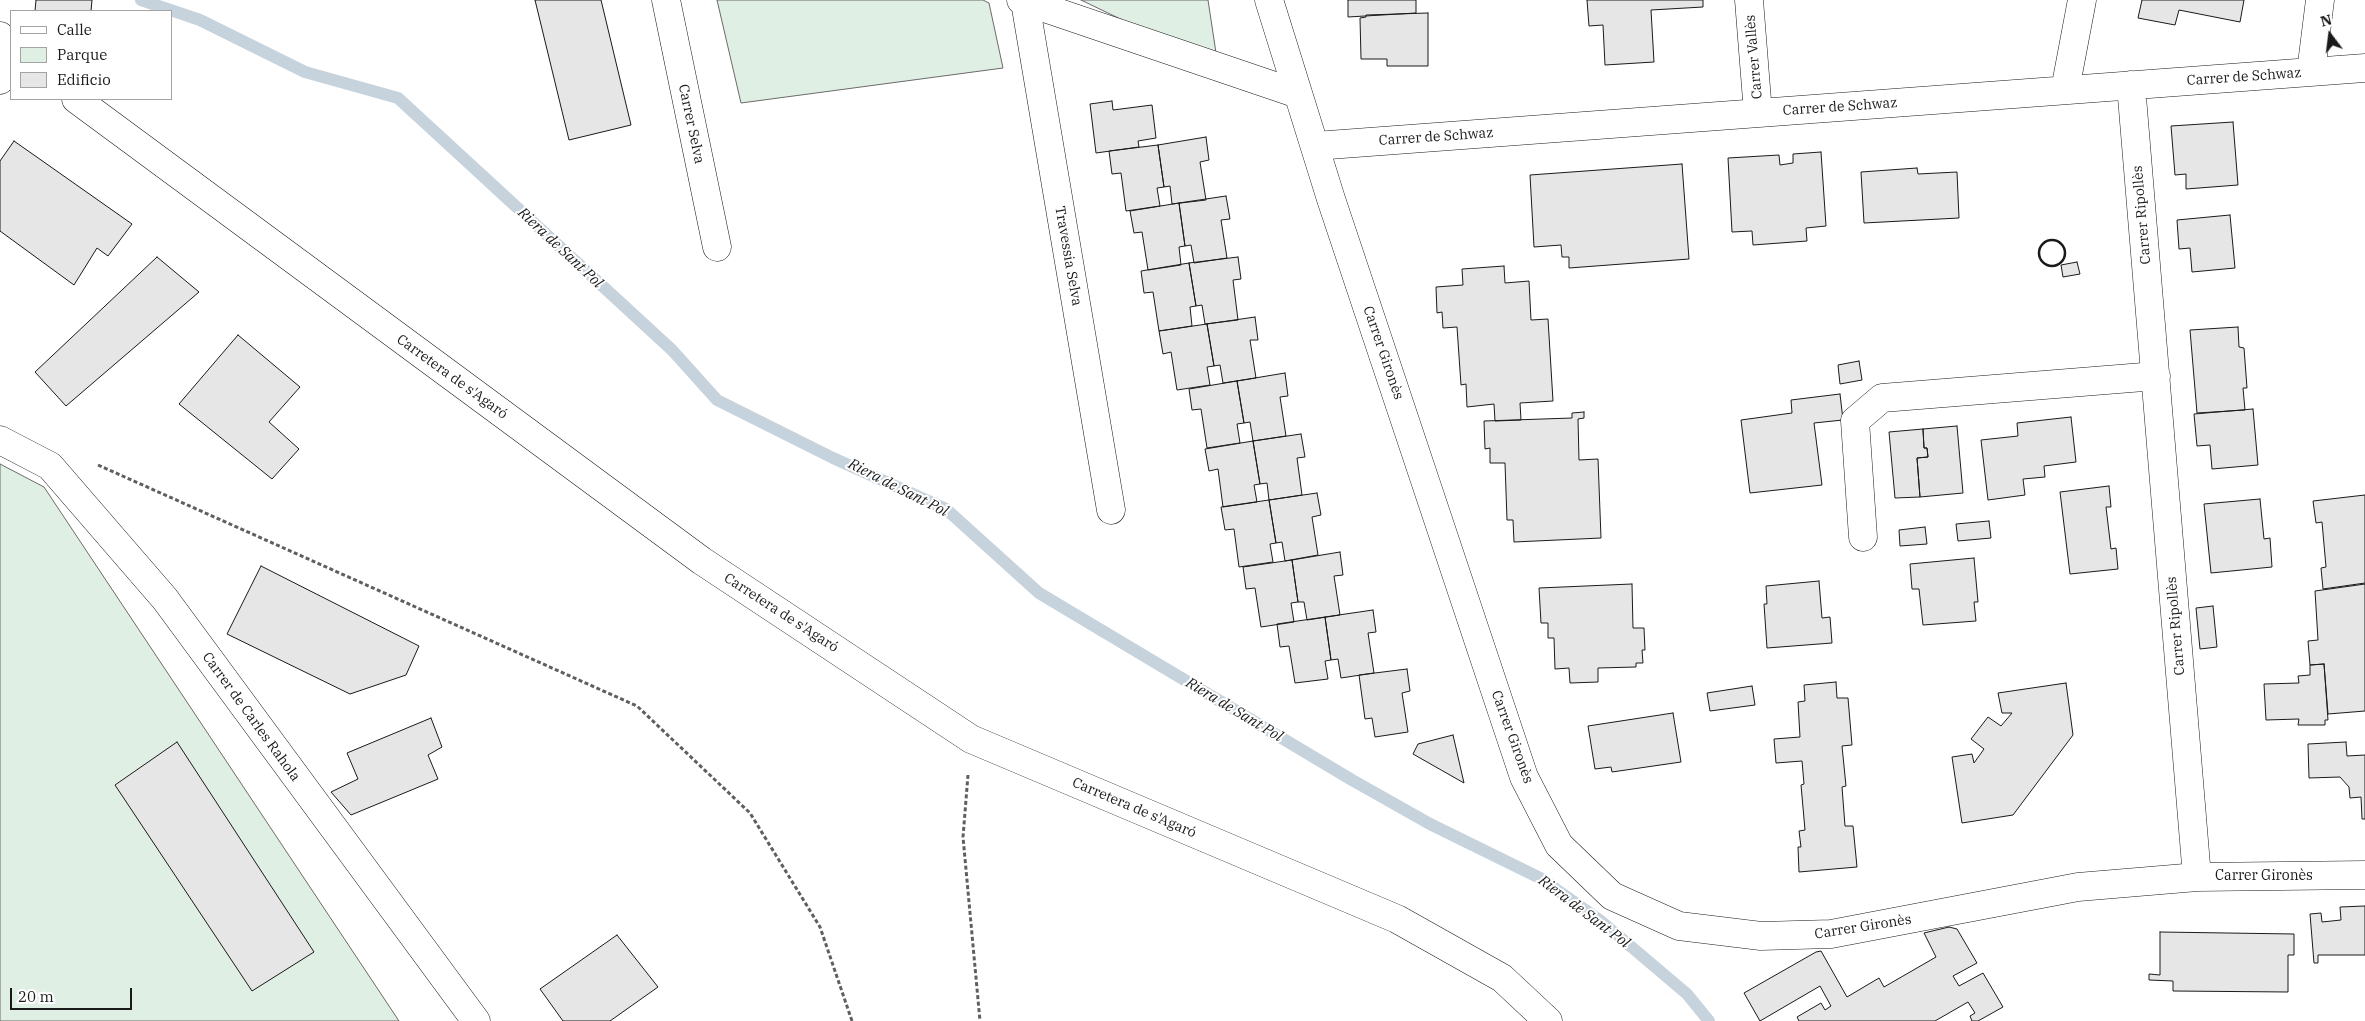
<!DOCTYPE html>
<meta charset="utf-8">
<style>
body{margin:0}
#map{position:relative;width:2365px;height:1021px;overflow:hidden;background:#fff;font-family:"IBM Plex Serif",serif}
canvas{display:block}
.legend{position:absolute;left:10px;top:10px;width:162px;height:90px;box-sizing:border-box;background:#fff;border:1px solid #a3a3a3;margin:0;padding:6px 9px;list-style:none;font-size:15px;color:#1a1a1a}
.legend li{display:flex;align-items:center;gap:10px;height:25px}
.legend b{width:25px;border:1px solid #a3a3a3}
.north{position:absolute;left:2305px;top:10px;width:50px;height:50px;-webkit-text-stroke:4px #fff;paint-order:stroke;rotate:345deg;font-size:14px;font-weight:700;line-height:20px;text-align:center;color:#1a1a1a}
.north::after{content:'';display:block;margin:auto;width:18px;height:22px;background:#1a1a1a;clip-path:polygon(50% 0,100% 100%,50% 72%,0 100%)}
.scale{position:absolute;left:10px;top:988px;width:122px;height:22px;box-sizing:border-box;border:2px solid #1a1a1a;border-top:0;padding-left:6px;font-size:15px;line-height:18px;white-space:nowrap;color:#1a1a1a;-webkit-text-stroke:4px #fff;paint-order:stroke}
</style>
<div id="map">
<canvas width="2365" height="1021"></canvas>
<ul class="legend">
<li><b style="height:6px;background:#fff"></b>Calle</li>
<li><b style="height:14px;background:#e0efe3"></b>Parque</li>
<li><b style="height:14px;background:#e6e6e6"></b>Edificio</li>
</ul>
<div class="north">N</div>
<div class="scale">20 m</div>
</div>
<script>
const c = document.querySelector('canvas').getContext('2d');
c.lineJoin = 'round';
function paint(path, color) { c.fillStyle = color; c.fill(path, 'evenodd'); }
const poly = rows => new Path2D(rows.map(r => 'M' + r).join(''));
function trace(path, color, width, dash) { c.strokeStyle = color; c.lineWidth = width; c.lineCap = dash ? 'butt' : 'round'; c.setLineDash(dash || []); c.stroke(path); }
function drawText(font, color, halo, rows, align = 'center') {
  c.font = font + ' "IBM Plex Serif",serif'; c.lineWidth = 4; c.setLineDash([]); c.textBaseline = 'middle'; c.strokeStyle = halo; c.fillStyle = color; for (const [text, x, y, turn = 0] of rows) {
    c.save(); c.translate(x, y); c.rotate((+turn || 0) * Math.PI / 180); c.textAlign = isNaN(turn) ? turn : align; if (halo) c.strokeText(text, 0, 0); c.fillText(text, 0, 0); c.restore();
  }
}
const green = poly([
 [717,0,983,0,989,3,1003,68,741,103,717,0],
 [1081,0,1208,0,1218,66,1081,0],
 [0,464,44,487,399,1021,0,1021,0,464]
]);
paint(green, '#e0efe3');
trace(green, '#6a6a6a', 1);
trace(poly([
 [141,0,200,20,305,72,398,98,672,350,717,400,833,458,946,509,1039,593,1352,780,1430,824,1540,878,1602,922,1687,994,1709,1021]
]), '#c6d2dc', 12);
const building = poly([
 [36,0,92,0,91,11,35,11,36,0],
 [535,0,601,0,631,125,569,140,535,0],
 [1348,0,1416,0,1416,13,1348,17,1348,0],
 [1587,0,1703,0,1703,7,1651,10,1654,62,1605,65,1603,25,1589,26,1587,0],
 [2142,0,2244,0,2240,22,2179,10,2175,25,2138,18,2142,0],
 [1428,13,1428,66,1387,66,1387,59,1361,59,1360,18,1366,17,1366,15,1428,13],
 [1112,101,1113,110,1152,105,1156,138,1138,141,1139,147,1096,153,1090,104,1112,101],
 [2233,122,2238,185,2186,189,2186,174,2175,175,2171,126,2233,122],
 [1206,137,1209,160,1200,162,1206,200,1172,204,1170,186,1164,187,1158,145,1206,137],
 [14,141,132,224,108,256,97,248,74,285,0,231,0,161,14,141],
 [1158,145,1164,187,1157,188,1160,206,1126,211,1121,173,1112,174,1109,151,1158,145],
 [1821,152,1826,226,1806,228,1807,241,1753,245,1752,231,1732,232,1728,158,1779,155,1780,165,1793,163,1793,154,1821,152],
 [1682,164,1689,259,1569,268,1569,257,1562,257,1561,245,1534,247,1530,175,1682,164],
 [1917,168,1918,174,1957,172,1959,218,1864,223,1861,172,1917,168],
 [1226,196,1230,219,1221,220,1227,258,1194,263,1191,245,1185,246,1179,203,1226,196],
 [1179,203,1185,246,1179,247,1181,265,1148,270,1142,232,1134,233,1130,211,1179,203],
 [2230,215,2235,268,2192,272,2190,248,2179,249,2177,220,2230,215],
 [157,257,199,292,66,406,35,372,157,257],
 [1238,257,1241,279,1233,280,1238,320,1205,324,1202,305,1196,306,1189,263,1238,257],
 [2077,262,2080,274,2063,277,2061,265,2077,262],
 [1189,263,1196,306,1190,307,1192,326,1159,331,1153,292,1144,293,1141,271,1189,263],
 [1504,266,1505,283,1529,281,1531,320,1548,319,1553,401,1520,403,1521,420,1495,421,1494,404,1467,407,1466,384,1461,385,1457,327,1443,328,1442,312,1437,313,1436,287,1463,285,1462,269,1504,266],
 [1255,317,1258,340,1250,340,1256,378,1223,383,1220,365,1214,366,1207,324,1255,317],
 [1207,324,1214,366,1207,367,1210,385,1177,390,1171,352,1163,354,1159,331,1207,324],
 [2238,327,2239,347,2244,348,2247,388,2243,388,2245,410,2197,413,2190,330,2238,327],
 [238,335,300,387,269,422,299,449,272,479,179,404,238,335],
 [1859,361,1862,380,1840,384,1838,365,1859,361],
 [1285,373,1288,396,1280,397,1286,436,1253,441,1250,422,1244,423,1237,381,1285,373],
 [1237,381,1244,423,1237,424,1240,443,1207,448,1201,409,1192,410,1189,389,1237,381],
 [1840,394,1843,420,1814,423,1822,485,1750,493,1741,420,1792,413,1791,400,1840,394],
 [2253,409,2258,465,2212,469,2210,445,2197,446,2194,414,2253,409],
 [1584,412,1584,418,1578,419,1579,460,1598,459,1601,538,1514,542,1513,520,1507,520,1505,463,1490,463,1490,448,1485,449,1484,421,1572,418,1572,413,1584,412],
 [2071,417,2076,462,2044,466,2045,477,2023,479,2025,495,1988,500,1981,440,2018,436,2017,423,2071,417],
 [1957,426,1963,493,1920,497,1917,458,1928,457,1927,448,1924,448,1923,429,1957,426],
 [1923,429,1924,448,1927,448,1928,457,1917,458,1920,497,1895,498,1889,432,1923,429],
 [1301,434,1305,457,1297,458,1302,495,1269,500,1267,483,1260,484,1253,441,1301,434],
 [1253,441,1260,484,1254,485,1257,502,1223,507,1218,469,1209,471,1205,449,1253,441],
 [2109,486,2111,507,2106,507,2111,549,2116,548,2118,569,2070,574,2060,492,2109,486],
 [1317,493,1321,515,1312,517,1318,555,1285,561,1282,542,1276,543,1269,500,1317,493],
 [2365,495,2365,583,2323,589,2321,568,2326,567,2322,522,2316,523,2313,501,2365,495],
 [2260,499,2264,539,2270,538,2272,567,2211,573,2204,504,2260,499],
 [1269,500,1276,543,1270,544,1273,562,1239,567,1234,529,1225,530,1221,507,1269,500],
 [1989,521,1991,538,1958,541,1956,524,1989,521],
 [1925,527,1927,544,1900,546,1899,530,1925,527],
 [1340,552,1343,575,1334,576,1340,615,1307,620,1304,602,1298,602,1292,560,1340,552],
 [1974,558,1978,602,1974,602,1976,621,1923,625,1919,589,1912,589,1910,564,1974,558],
 [1292,560,1298,602,1291,603,1294,622,1261,627,1255,588,1246,589,1243,567,1292,560],
 [261,566,419,646,406,675,350,694,227,634,261,566],
 [1819,581,1822,618,1830,617,1832,643,1767,648,1764,604,1767,604,1766,586,1819,581],
 [1632,584,1633,628,1644,628,1645,650,1642,650,1643,663,1636,663,1636,667,1598,668,1598,682,1570,683,1569,668,1555,669,1554,638,1548,638,1548,623,1541,623,1539,588,1632,584],
 [2365,584,2365,711,2328,714,2324,664,2310,665,2308,641,2318,640,2315,591,2365,584],
 [2213,606,2217,647,2200,649,2196,608,2213,606],
 [1373,610,1376,632,1368,633,1374,673,1341,678,1338,659,1331,660,1325,617,1373,610],
 [1325,617,1331,660,1325,661,1328,679,1295,683,1289,646,1280,647,1277,624,1325,617],
 [2324,664,2328,720,2325,720,2325,725,2298,725,2299,719,2266,720,2264,684,2299,683,2298,676,2310,675,2310,665,2324,664],
 [1407,669,1410,691,1402,693,1408,732,1375,737,1372,718,1365,719,1359,675,1407,669],
 [1836,682,1837,698,1848,698,1852,745,1842,746,1846,786,1842,787,1845,826,1853,826,1857,867,1799,872,1798,847,1801,847,1799,831,1805,830,1801,785,1804,784,1802,761,1776,763,1774,739,1800,737,1798,702,1805,701,1804,685,1836,682],
 [2066,683,2073,735,2013,815,1962,823,1952,757,1972,754,1974,763,1984,749,1971,739,1988,717,2001,726,2012,713,2002,713,1998,693,2066,683],
 [1752,686,1755,705,1710,711,1707,693,1752,686],
 [1673,713,1681,762,1612,772,1611,767,1595,769,1588,726,1673,713],
 [431,718,442,747,428,755,438,779,351,815,331,792,358,779,347,753,431,718],
 [1453,735,1464,783,1413,754,1418,744,1453,735],
 [177,742,314,952,252,991,115,785,177,742],
 [2346,742,2347,756,2365,755,2365,819,2362,819,2361,797,2350,798,2349,787,2340,777,2309,778,2308,744,2346,742],
 [2365,906,2365,955,2318,955,2318,963,2314,963,2310,914,2321,913,2322,922,2341,920,2340,907,2365,906],
 [1949,927,1957,929,1977,963,1953,976,1959,986,1983,973,2003,1007,1978,1021,1972,1021,1970,1016,1975,1013,1968,1002,1935,1021,1799,1021,1797,1017,1821,1003,1825,1010,1831,1006,1820,986,1760,1021,1744,993,1816,952,1821,951,1847,997,1879,978,1884,987,1936,957,1924,933,1949,927],
 [2160,932,2294,934,2294,955,2288,955,2288,992,2173,991,2173,981,2149,980,2149,974,2160,975,2160,932],
 [617,935,658,987,610,1021,563,1021,540,989,617,935]
]);
paint(building, '#e6e6e6');
trace(building, '#1a1a1a', 1);
const minor = poly([
 [666,0,717,247],
 [1021,0,1298,94],
 [1269,0,1331,199,1524,777,1559,845,1612,896,1679,926,1761,936,1831,934,2078,887,2197,877,2365,875],
 [1749,0,1758,113],
 [1025,2,1111,510],
 [0,36,11,49],
 [2311,72,2320,0],
 [0,80,11,61],
 [2131,85,2197,877],
 [2065,90,2082,0],
 [76,99,702,561,971,739,1397,919,1502,978,1548,1021],
 [1315,146,2365,68],
 [0,440,50,466,165,599,476,1021],
 [1863,537,1855,421,1882,398,2156,376]
]);
trace(minor, '#1a1a1a', 29);
trace(poly([
 [98,465,637,706,750,813,820,927,852,1021],
 [968,775,963,837,980,1021]
]), '#5f5f5f', 3, [4, 2.5]);
trace(minor, '#fff', 28);
trace(poly([
 '2039 253a13 13 0 1 1 26 0a13 13 0 1 1-26 0Z'
]), '#1a1a1a', 2.5);
drawText('14px', '#1a1a1a', '#fff', [
 ["Carrer Vallès",1754,57,-95],
 ["Carrer de Schwaz",2244,77,-4],
 ["Carrer de Schwaz",1840,107,-4],
 ["Carrer Selva",691,124,78],
 ["Carrer de Schwaz",1436,137,-4],
 ["Carrer Ripollès",2142,215,-95],
 ["Travessia Selva",1068,256,80],
 ["Carrer Gironès",1383,353,71],
 ["Carretera de s'Agaró",452,377,36],
 ["Carretera de s'Agaró",781,613,33],
 ["Carrer Ripollès",2176,626,-95],
 ["Carrer de Carles Rahola",251,717,54],
 ["Carrer Gironès",1512,737,70],
 ["Carretera de s'Agaró",1134,808,23],
 ["Carrer Gironès",2264,876],
 ["Carrer Gironès",1863,927,-9]
]);
drawText('italic 15px', '#1a1a1a', '#fff', [
 ["Riera de Sant Pol",560,248,43],
 ["Riera de Sant Pol",898,488,27],
 ["Riera de Sant Pol",1234,710,31],
 ["Riera de Sant Pol",1584,912,37]
]);
</script>
